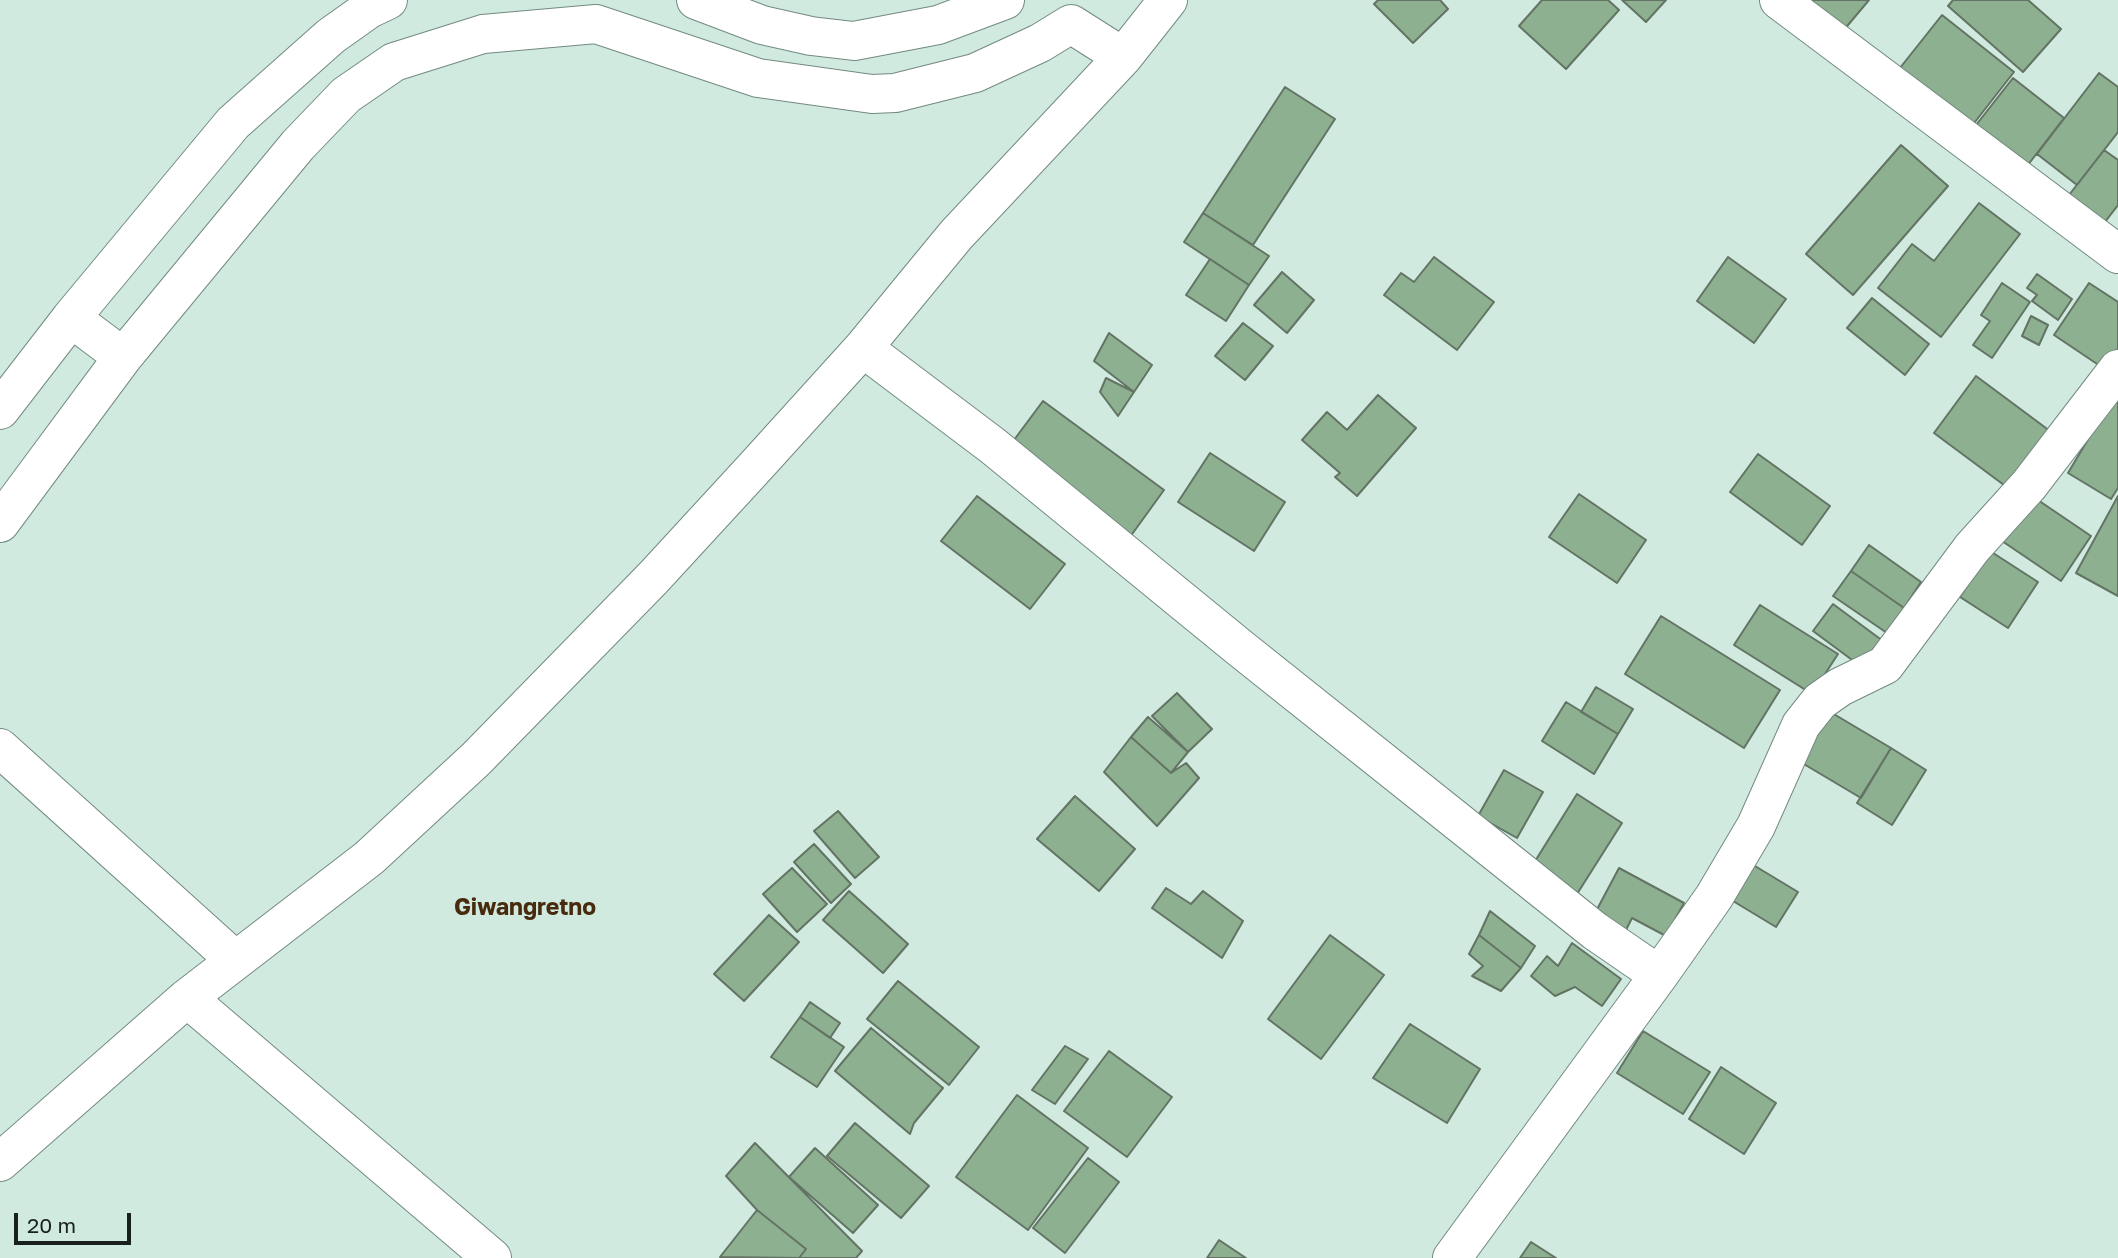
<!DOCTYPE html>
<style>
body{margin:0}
#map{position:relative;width:2118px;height:1258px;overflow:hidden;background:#d0eadf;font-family:"Golos Text",sans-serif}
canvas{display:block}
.scale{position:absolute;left:14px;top:1213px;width:117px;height:32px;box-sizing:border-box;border:4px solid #18211d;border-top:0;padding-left:9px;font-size:21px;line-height:24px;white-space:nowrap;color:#18211d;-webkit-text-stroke:5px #d0eadf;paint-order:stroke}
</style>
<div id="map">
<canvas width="2118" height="1258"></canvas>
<div class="scale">20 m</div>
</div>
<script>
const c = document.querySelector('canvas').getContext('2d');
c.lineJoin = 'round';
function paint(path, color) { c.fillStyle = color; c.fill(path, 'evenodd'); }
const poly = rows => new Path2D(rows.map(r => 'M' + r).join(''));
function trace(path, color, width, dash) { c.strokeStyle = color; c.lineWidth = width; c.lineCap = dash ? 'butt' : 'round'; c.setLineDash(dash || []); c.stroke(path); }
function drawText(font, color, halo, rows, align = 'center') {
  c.font = font + ' "Golos Text",sans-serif'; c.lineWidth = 5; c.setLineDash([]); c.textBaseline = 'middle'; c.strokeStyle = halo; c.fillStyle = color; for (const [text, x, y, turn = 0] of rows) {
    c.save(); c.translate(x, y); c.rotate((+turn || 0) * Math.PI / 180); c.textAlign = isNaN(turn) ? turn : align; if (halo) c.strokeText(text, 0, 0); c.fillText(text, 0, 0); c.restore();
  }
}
const building = poly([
 [1378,0,1440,0,1448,9,1413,43,1374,4,1378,0],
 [1542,0,1608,0,1619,10,1566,69,1519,26,1542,0],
 [1622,0,1666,0,1646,22,1622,0],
 [1814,0,1869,0,1843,31,1811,4,1814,0],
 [1953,0,2028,0,2061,29,2023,72,1948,6,1953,0],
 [1942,15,2014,72,1964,136,1892,78,1942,15],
 [2099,73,2118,87,2118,132,2077,185,2037,154,2099,73],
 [2013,78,2064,118,2021,174,1969,134,2013,78],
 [1285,87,1335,119,1253,245,1203,213,1285,87],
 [1901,145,1948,186,1853,295,1806,254,1901,145],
 [2104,150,2118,160,2118,205,2098,231,2062,204,2104,150],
 [1979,203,2020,234,1941,337,1878,288,1912,244,1934,261,1979,203],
 [1203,213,1269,256,1249,285,1184,242,1203,213],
 [1434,257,1494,302,1457,350,1384,295,1401,273,1414,282,1434,257],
 [1728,257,1786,299,1754,343,1697,301,1728,257],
 [1210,259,1249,285,1226,321,1186,295,1210,259],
 [1282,272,1314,300,1287,333,1254,305,1282,272],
 [2037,274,2072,299,2058,320,2032,301,2037,295,2027,288,2037,274],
 [2002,283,2030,302,1992,358,1973,345,1990,321,1981,315,2002,283],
 [2089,283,2118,302,2118,352,2106,370,2054,335,2089,283],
 [1872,298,1929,344,1905,375,1847,328,1872,298],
 [2031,316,2048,325,2039,345,2022,336,2031,316],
 [1243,323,1273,346,1245,380,1215,356,1243,323],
 [1109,333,1152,365,1134,392,1094,361,1109,333],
 [1976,376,2054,434,2012,491,1934,433,1976,376],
 [1106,378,1134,392,1118,416,1100,392,1106,378],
 [2118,389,2118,488,2111,499,2068,473,2118,389],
 [1378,395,1416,428,1357,496,1335,477,1340,473,1302,440,1327,412,1347,430,1378,395],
 [1043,401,1164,490,1130,537,1008,448,1043,401],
 [1210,453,1285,502,1254,551,1178,502,1210,453],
 [1758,454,1830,506,1802,545,1730,492,1758,454],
 [1579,494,1646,540,1617,583,1549,537,1579,494],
 [977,496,1065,564,1030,609,941,541,977,496],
 [2032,496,2091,536,2061,581,2002,541,2032,496],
 [2118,496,2118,596,2076,573,2118,496],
 [1869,545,1921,582,1904,608,1851,571,1869,545],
 [1990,551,2038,582,2008,628,1960,597,1990,551],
 [1851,571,1904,608,1887,633,1833,596,1851,571],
 [1833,604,1887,644,1867,671,1813,631,1833,604],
 [1760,605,1838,654,1812,694,1734,645,1760,605],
 [1661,616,1780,690,1744,748,1625,674,1661,616],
 [1596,687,1633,709,1618,734,1581,712,1596,687],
 [1177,693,1212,729,1188,752,1152,716,1177,693],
 [1566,702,1618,734,1594,774,1542,741,1566,702],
 [1827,710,1891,748,1861,798,1797,760,1827,710],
 [1148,717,1188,752,1171,773,1131,737,1148,717],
 [1131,737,1171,773,1186,763,1199,778,1157,826,1104,772,1131,737],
 [1891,748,1926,770,1892,825,1857,803,1891,748],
 [1504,770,1543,792,1517,838,1478,816,1504,770],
 [1577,794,1622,823,1577,894,1532,866,1577,794],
 [1075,796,1135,849,1099,891,1037,839,1075,796],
 [838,811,879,857,855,878,814,831,838,811],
 [814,844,851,884,831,903,794,862,814,844],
 [1750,863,1798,892,1776,927,1728,898,1750,863],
 [792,868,827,904,797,932,763,894,792,868],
 [1619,868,1684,903,1666,936,1632,918,1625,932,1594,915,1619,868],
 [1166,888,1191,904,1203,891,1243,921,1222,958,1152,908,1166,888],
 [849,891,908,944,883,973,823,920,849,891],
 [1490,911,1535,946,1521,968,1479,935,1490,911],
 [769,915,799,942,744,1001,714,974,769,915],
 [1330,935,1384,975,1321,1059,1268,1019,1330,935],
 [1479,935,1521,968,1501,991,1472,976,1483,966,1469,954,1479,935],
 [1572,943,1621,979,1602,1006,1575,987,1555,996,1531,976,1547,956,1558,966,1572,943],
 [898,981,979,1047,949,1085,867,1019,898,981],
 [810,1002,840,1023,830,1038,800,1017,810,1002],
 [800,1017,844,1047,817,1087,771,1057,800,1017],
 [1410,1024,1480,1069,1447,1123,1373,1078,1410,1024],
 [871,1028,943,1088,914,1123,910,1134,835,1071,871,1028],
 [1643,1031,1710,1072,1683,1114,1617,1073,1643,1031],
 [1065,1046,1088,1059,1055,1104,1032,1090,1065,1046],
 [1109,1051,1172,1097,1127,1157,1064,1111,1109,1051],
 [1721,1067,1776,1103,1744,1154,1689,1119,1721,1067],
 [1017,1095,1088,1148,1028,1230,956,1177,1017,1095],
 [855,1123,929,1186,901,1218,827,1156,855,1123],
 [755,1143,862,1251,856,1258,799,1258,806,1249,757,1210,726,1176,755,1143],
 [815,1148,878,1205,853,1233,789,1177,815,1148],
 [1088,1158,1119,1182,1065,1253,1033,1228,1088,1158],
 [757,1210,806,1249,799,1258,720,1257,757,1210],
 [1219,1240,1246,1258,1207,1258,1219,1240],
 [1531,1242,1556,1258,1520,1258,1531,1242]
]);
paint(building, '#8db090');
trace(building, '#637364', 2);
const minor = poly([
 [696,0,762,25,811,36,854,41,938,25,1005,0],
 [1779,0,2118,254],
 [71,318,123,357],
 [863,348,993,446,1240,648,1595,931,1659,975,1714,897,1756,826,1801,725,1820,701,1840,687,1885,665,1972,548,2029,485,2118,369],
 [0,410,71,318,233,123,331,36,369,9,388,0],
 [0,523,123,357,298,145,346,95,394,62,483,34,596,24,758,78,872,94,895,93,975,73,1040,43,1071,24,1123,57],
 [0,748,235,960],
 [187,998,492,1258],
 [0,1162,187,998,369,858,476,759,653,578,757,465,863,348,956,235,1123,57,1168,0],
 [1452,1258,1659,975]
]);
trace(minor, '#738a81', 40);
trace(minor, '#fff', 38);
drawText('bold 23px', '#482b0e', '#d0eadf', [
 ["Giwangretno",525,908]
]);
</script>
